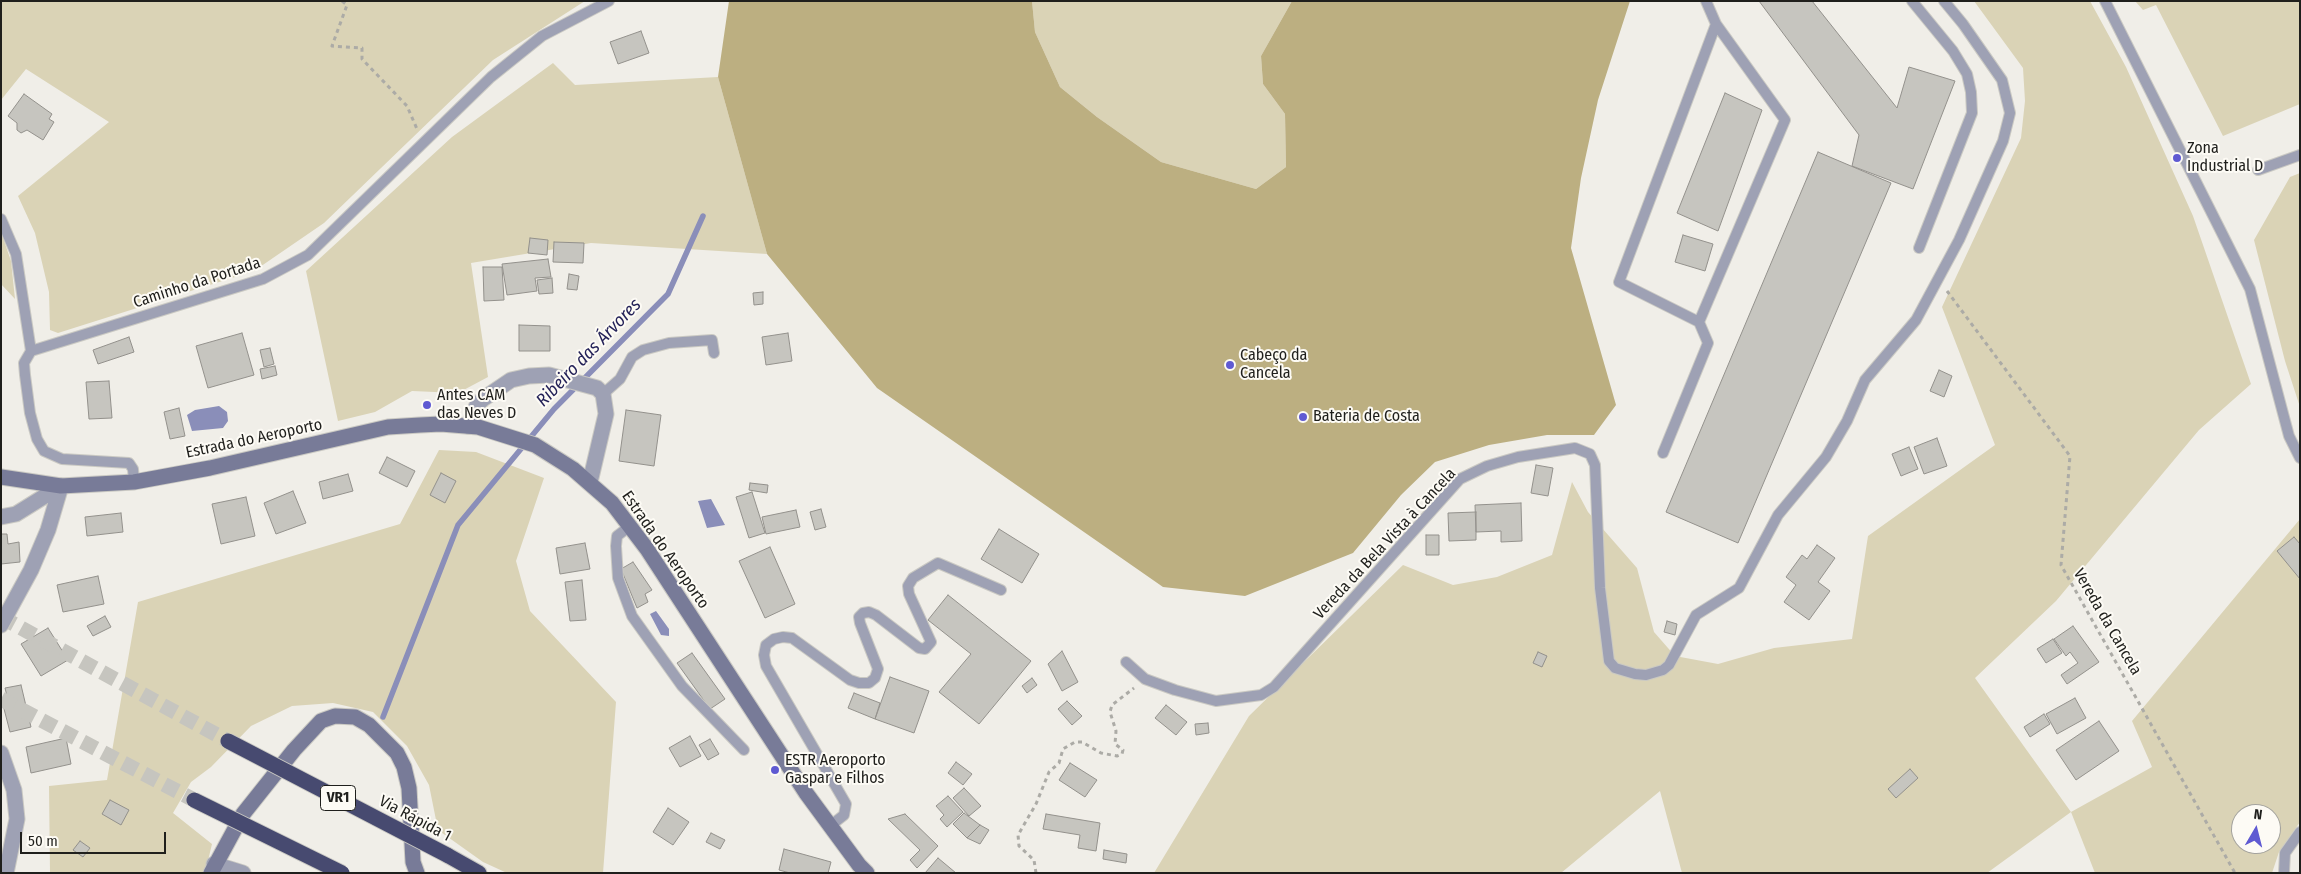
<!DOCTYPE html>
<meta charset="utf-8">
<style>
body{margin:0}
#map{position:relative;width:2301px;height:874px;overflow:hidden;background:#f0eee8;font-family:"Fira Sans Condensed",sans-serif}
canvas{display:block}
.frame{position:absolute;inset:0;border:2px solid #1f1f1c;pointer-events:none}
.north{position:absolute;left:2231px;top:804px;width:50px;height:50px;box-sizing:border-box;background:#fdfbf5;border:1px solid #a4a39e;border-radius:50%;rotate:8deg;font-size:14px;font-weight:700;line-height:20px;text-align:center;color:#1f1f1c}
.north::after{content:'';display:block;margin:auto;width:18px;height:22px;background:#5f5ad2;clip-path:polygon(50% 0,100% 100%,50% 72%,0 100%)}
.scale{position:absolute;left:20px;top:832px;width:146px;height:22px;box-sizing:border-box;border:2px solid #1f1f1c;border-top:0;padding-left:6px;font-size:15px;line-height:18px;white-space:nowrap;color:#1f1f1c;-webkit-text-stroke:4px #fdfbf5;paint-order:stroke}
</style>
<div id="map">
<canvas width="2301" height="874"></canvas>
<div class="frame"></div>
<div class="north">N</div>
<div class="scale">50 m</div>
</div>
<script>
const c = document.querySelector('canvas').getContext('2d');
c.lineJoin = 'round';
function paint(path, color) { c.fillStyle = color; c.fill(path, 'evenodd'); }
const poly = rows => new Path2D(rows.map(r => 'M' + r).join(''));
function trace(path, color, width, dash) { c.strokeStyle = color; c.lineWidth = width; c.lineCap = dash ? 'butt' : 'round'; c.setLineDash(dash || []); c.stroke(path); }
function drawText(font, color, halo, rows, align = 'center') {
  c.font = font + ' "Fira Sans Condensed",sans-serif'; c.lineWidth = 4; c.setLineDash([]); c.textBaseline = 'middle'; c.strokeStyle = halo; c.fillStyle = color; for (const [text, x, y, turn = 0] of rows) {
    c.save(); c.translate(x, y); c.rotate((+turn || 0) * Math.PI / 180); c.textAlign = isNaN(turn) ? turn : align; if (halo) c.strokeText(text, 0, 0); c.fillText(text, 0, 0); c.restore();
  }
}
paint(poly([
 [1,1,585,1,493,60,324,223,254,271,58,333,50,330,49,292,35,233,18,196,109,122,26,69,1,100],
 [1032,1,1292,1,1261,56,1263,84,1285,114,1286,167,1256,189,1161,162,1097,117,1060,87,1035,32],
 [1974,1,2090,1,2126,67,2193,216,2251,384,2199,430,2056,601,1975,678,2071,812,2152,767,2132,721,2300,519,2300,822,2279,852,2272,873,2095,873,2071,812,1987,873,1682,873,1660,791,1561,873,1154,873,1249,716,1403,565,1453,585,1497,577,1552,555,1572,482,1588,512,1637,568,1654,632,1675,656,1718,664,1774,648,1852,639,1868,536,1995,445,1942,307,2021,138,2025,101,2023,68],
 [2241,814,2271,814,2271,844,2241,844],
 [2135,1,2300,1,2300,104,2223,136,2156,5,2143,10],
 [553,63,575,85,718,77,767,254,591,243,471,263,488,377,458,393,412,391,375,412,338,421,306,271,452,137],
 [2300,173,2300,407,2285,361,2254,240,2290,177],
 [1,232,11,261,15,299,1,284],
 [439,450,476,452,544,478,516,561,530,611,616,702,603,873,507,873,483,862,438,830,429,785,407,746,373,712,333,703,292,706,251,726,211,767,191,782,173,813,212,844,205,873,50,873,49,786,107,780,138,602,400,524]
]), '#dad3b6');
paint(poly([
 [729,1,1032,1,1035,32,1060,87,1097,117,1161,162,1256,189,1286,167,1285,114,1263,84,1261,56,1292,1,1630,1,1598,100,1581,178,1571,248,1616,405,1594,435,1547,435,1489,445,1435,462,1401,495,1353,553,1245,596,1163,587,877,388,767,254,718,77]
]), '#bcaf81');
paint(poly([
 [219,406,227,412,228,421,223,428,192,431,187,415,195,410],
 [711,499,725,525,707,528,698,501],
 [656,611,669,629,669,636,661,635,650,614]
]), '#8a8eb9');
trace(poly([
 [383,717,458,525,554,409,668,294,703,216]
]), '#8a8eb9', 5.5);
const building = poly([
 [1759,1,1812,1,1897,108,1909,67,1955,81,1913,189,1852,166,1859,135,1759,1],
 [641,31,649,53,618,64,610,42,641,31],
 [1725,93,1762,110,1718,231,1677,213,1725,93],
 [24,94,52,114,49,119,54,122,43,140,27,130,21,133,17,130,17,123,8,116,24,94],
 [1818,152,1891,183,1738,543,1666,512,1818,152],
 [1683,235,1713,244,1705,271,1675,262,1683,235],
 [530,238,548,240,547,255,528,253,530,238],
 [554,242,584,243,583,263,553,262,554,242],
 [548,259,551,277,535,278,537,291,507,295,502,264,548,259],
 [483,267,502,267,504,300,484,301,483,267],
 [569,274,579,276,577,290,567,289,569,274],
 [552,278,553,293,539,294,537,280,552,278],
 [763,292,763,304,754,305,753,293,763,292],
 [519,325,550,326,550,351,519,351,519,325],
 [242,333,254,375,208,388,196,346,242,333],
 [788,333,792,361,766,365,762,337,788,333],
 [129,337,134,352,98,364,93,350,129,337],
 [270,348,274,364,264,367,260,350,270,348],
 [275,366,277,375,262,379,260,369,275,366],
 [1939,370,1952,376,1944,397,1930,391,1939,370],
 [109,381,112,418,89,419,86,382,109,381],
 [179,408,185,436,170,439,164,412,179,408],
 [626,410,661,415,654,466,619,461,626,410],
 [1937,438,1947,466,1924,474,1914,447,1937,438],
 [1909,447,1918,469,1901,476,1892,454,1909,447],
 [387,457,415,471,407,487,379,473,387,457],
 [1536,465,1553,468,1548,496,1531,493,1536,465],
 [441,473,456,481,445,503,430,495,441,473],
 [348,474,353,491,323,499,319,482,348,474],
 [750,483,768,485,767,493,749,490,750,483],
 [293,491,306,523,276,534,264,503,293,491],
 [752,492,765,533,749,538,736,497,752,492],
 [246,497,255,536,221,544,212,504,246,497],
 [1521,503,1522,541,1501,542,1501,531,1476,532,1475,505,1521,503],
 [821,509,826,527,815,530,810,512,821,509],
 [796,510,800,527,766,534,762,517,796,510],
 [1476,512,1476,540,1449,541,1448,513,1476,512],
 [121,513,123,532,87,536,85,517,121,513],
 [999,529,1039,554,1022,583,981,559,999,529],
 [1,534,7,534,8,544,19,542,20,562,1,564,1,534],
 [1426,535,1439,535,1439,555,1426,555,1426,535],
 [2294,537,2300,544,2300,579,2277,551,2294,537],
 [585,543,590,569,560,574,556,548,585,543],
 [1817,545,1835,558,1818,582,1830,591,1809,620,1784,602,1796,585,1786,577,1802,555,1807,559,1817,545],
 [770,547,795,604,765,618,739,561,770,547],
 [633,562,652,590,645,594,648,602,637,608,621,569,633,562],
 [98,576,104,604,63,612,57,585,98,576],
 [582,580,586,620,570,621,565,582,582,580],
 [948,595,1031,661,979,724,939,692,971,654,928,620,948,595],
 [105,616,111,627,93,636,87,626,105,616],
 [1667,621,1677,624,1675,635,1664,632,1667,621],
 [2073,626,2099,662,2067,684,2061,675,2078,663,2070,652,2066,656,2054,639,2073,626],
 [48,628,68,660,41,676,21,644,48,628],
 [2053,639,2062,653,2046,663,2037,649,2053,639],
 [1062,651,1078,682,1062,691,1048,664,1062,651],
 [1538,652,1547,656,1542,667,1533,663,1538,652],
 [692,653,725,699,710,709,677,663,692,653],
 [890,677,929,691,914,733,875,719,890,677],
 [1032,678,1037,685,1027,693,1022,686,1032,678],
 [21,685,31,727,10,732,3,705,9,704,5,688,21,685],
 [854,693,880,703,875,719,848,708,854,693],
 [2075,698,2086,718,2057,734,2046,714,2075,698],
 [1067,701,1082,716,1072,725,1058,709,1067,701],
 [1166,705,1187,722,1176,735,1155,718,1166,705],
 [2044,714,2050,724,2030,737,2024,727,2044,714],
 [2099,721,2119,751,2076,780,2056,750,2099,721],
 [1208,723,1209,733,1196,735,1195,724,1208,723],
 [690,736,701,756,680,767,669,748,690,736],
 [66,738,71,764,31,773,26,747,66,738],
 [710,739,719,754,708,760,699,745,710,739],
 [956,762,972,774,963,785,948,773,956,762],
 [1070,763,1097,780,1085,797,1059,780,1070,763],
 [1910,769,1918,778,1896,798,1888,789,1910,769],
 [964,788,981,806,969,816,953,798,964,788],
 [948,796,963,812,947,827,940,819,944,815,936,806,948,796],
 [110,800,129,810,121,825,102,814,110,800],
 [668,808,689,822,673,845,653,832,668,808],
 [964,813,980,825,967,838,953,824,964,813],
 [905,814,938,846,917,868,910,860,920,850,888,819,905,814],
 [1046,814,1100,823,1096,851,1078,848,1080,835,1043,829,1046,814],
 [980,825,989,830,980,844,967,838,980,825],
 [711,833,725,840,720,849,706,842,711,833],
 [80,841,90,848,83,857,73,850,80,841],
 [784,849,831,862,828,873,790,873,779,870,784,849],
 [1104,850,1127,854,1126,863,1103,859,1104,850],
 [938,858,956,873,925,873,938,858]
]);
paint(building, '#c6c5bf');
trace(building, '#93918c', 1);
trace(poly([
 [1,617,228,741],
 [1,699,194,800]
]), '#c6c5bf', 15, [15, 8]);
const lane = poly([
 [1912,1,1953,51,1967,74,1971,92,1972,113,1919,248],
 [2105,1,2250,289,2289,436,2300,458],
 [2258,170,2300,155],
 [1,219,16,254,31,351],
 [1699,322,1619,282,1716,24],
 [603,394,620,379,632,357,643,350,669,343,712,340,714,353],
 [1663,453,1708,343,1699,322,1785,120,1716,24,1706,1],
 [134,482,133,469,129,463,62,459,44,451,37,439,30,413,25,375,24,363,31,351,263,279,308,255,491,77,542,36,609,1],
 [630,526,617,536,616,546,618,578,632,616,682,686,744,750],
 [1126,662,1145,679,1175,690,1216,701,1261,695,1274,687,1460,479,1487,466,1518,457,1575,448,1590,454,1595,465,1600,588,1609,661,1615,668,1635,674,1646,675,1663,670,1669,665,1696,615,1739,588,1778,515,1826,457,1847,421,1865,380,1916,320,1959,240,2003,141,2010,113,2002,80,1963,24,1944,1],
 [830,826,844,815,846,804,766,666,764,655,766,645,774,639,783,637,792,638,850,680,859,683,869,683,875,678,878,669,860,623,859,617,863,613,869,612,876,615,919,648,925,649,931,642,909,594,908,586,913,578,938,563,1001,590],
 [2284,873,2285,853,2300,832]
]);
const street = poly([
 [468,426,477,405,483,399,511,380,529,376,549,375,597,388,603,394,606,414,590,482],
 [1,517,16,514,61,486],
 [1,625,31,570,48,530,61,486],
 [1,753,14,790,17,819,6,873],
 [214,864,243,873]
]);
const secondary = poly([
 [1,477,61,486,134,482,210,468,388,427,420,425,441,424,478,427,535,445,573,469,612,503,647,549,806,793,859,865,867,873],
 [211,873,243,814,294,750,321,721,335,716,355,717,369,725,397,753,404,767,409,788,413,862,417,873]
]);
const highway = poly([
 [447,855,479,873]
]);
trace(lane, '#cac9c3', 12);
trace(street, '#cac9c3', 17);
trace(secondary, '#cac9c3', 17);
trace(highway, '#cac9c3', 17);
trace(poly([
 [342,1,347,5,332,46,362,48,362,59,407,106,417,129],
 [1947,291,2070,456,2061,565,2235,873],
 [1036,873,1034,860,1019,846,1018,835,1036,804,1049,772,1059,763,1063,749,1075,742,1082,742,1101,753,1117,756,1122,754,1123,750,1115,744,1116,731,1110,712,1112,705,1134,688]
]), '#acaba6', 3, [4, 4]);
trace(lane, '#9ea1b4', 10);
trace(street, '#9ea1b4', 15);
trace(secondary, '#787b98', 15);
trace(highway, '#474a70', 15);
const highwayBridge = poly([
 [228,741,447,855],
 [194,800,342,873]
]);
trace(highwayBridge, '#cac9c3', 17, []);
trace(highwayBridge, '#474a70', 15);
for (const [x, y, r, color] of [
 [2177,158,5,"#5f5ad2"],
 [1230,365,5,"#5f5ad2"],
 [427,405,5,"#5f5ad2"],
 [1303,417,5,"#5f5ad2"],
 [775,770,5,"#5f5ad2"]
]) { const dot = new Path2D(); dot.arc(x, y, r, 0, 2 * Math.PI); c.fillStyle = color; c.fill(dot); trace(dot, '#fdfbf5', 2); }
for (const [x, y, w] of [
 [338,798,35]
]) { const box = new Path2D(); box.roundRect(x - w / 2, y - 12.5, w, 25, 4); c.fillStyle = '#fdfbf5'; c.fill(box); trace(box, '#1f1f1c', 1); }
drawText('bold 15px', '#1f1f1c', null, [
 ["VR1",338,798]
]);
drawText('16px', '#1f1f1c', '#fdfbf5', [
 ["Zona",2187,149],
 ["Industrial D",2187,167],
 ["Cabeço da",1240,356],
 ["Cancela",1240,374],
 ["Antes CAM",437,396],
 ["das Neves D",437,414],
 ["Bateria de Costa",1313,417],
 ["ESTR Aeroporto",785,761],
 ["Gaspar e Filhos",785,779]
], 'left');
drawText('16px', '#1f1f1c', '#fdfbf5', [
 ["Caminho da Portada",197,283,-18],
 ["Estrada do Aeroporto",254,439,-12],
 ["Vereda da Bela Vista à Cancela",1385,544,-47],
 ["Estrada do Aeroporto",665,550,55],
 ["Vereda da Cancela",2107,622,60],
 ["Via Rápida 1",415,819,28]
]);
drawText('italic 18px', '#242258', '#fdfbf5', [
 ["Ribeiro das Árvores",589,353,-46]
]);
</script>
